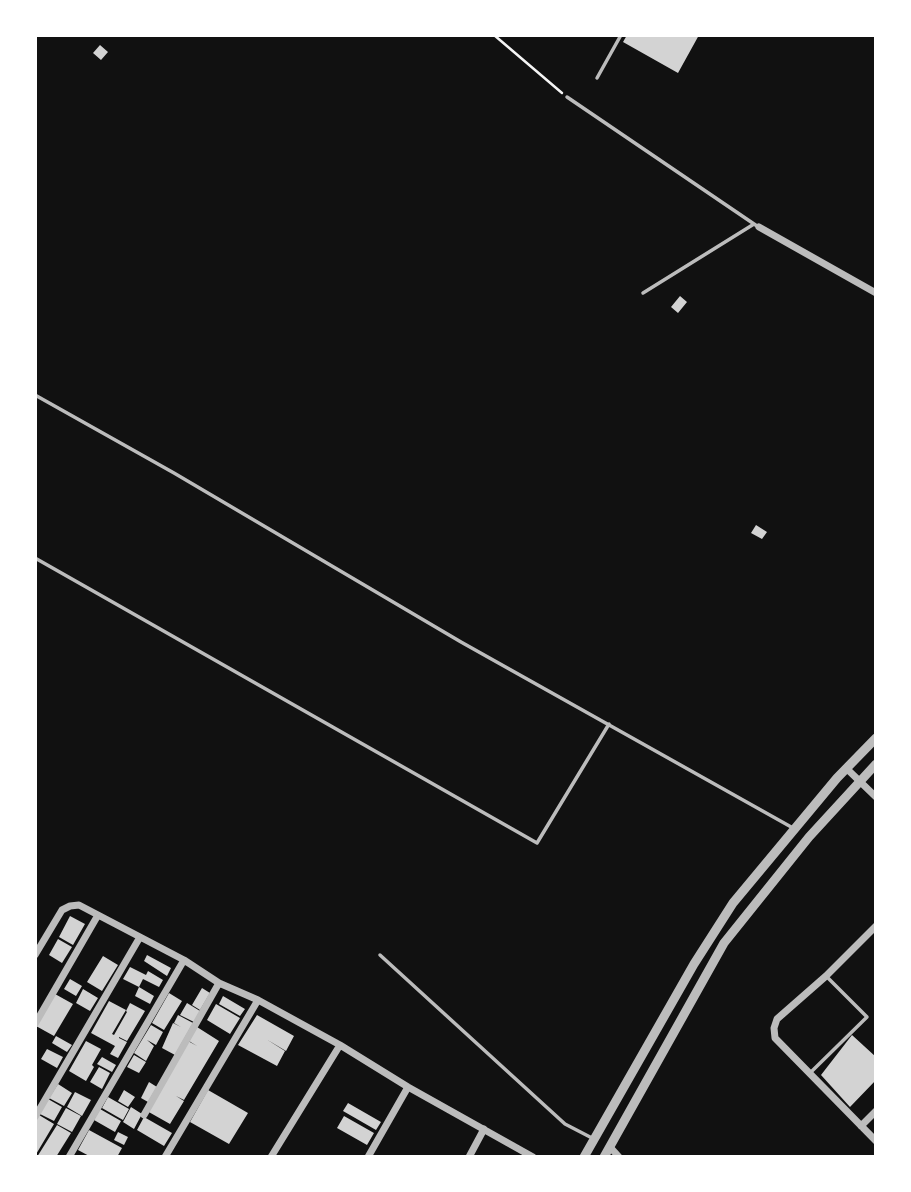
<!DOCTYPE html>
<style>
body{margin:0}
#map{position:relative;width:911px;height:1192px;overflow:hidden;background:#111;font-family:"Varela Round",sans-serif}
canvas{display:block}
.frame{position:absolute;inset:0;border:37px solid #fff;pointer-events:none}
</style>
<div id="map">
<canvas width="911" height="1192"></canvas>
<div class="frame"></div>
</div>
<script>
const c = document.querySelector('canvas').getContext('2d');
c.lineJoin = 'round';
function paint(path, color) { c.fillStyle = color; c.fill(path, 'evenodd'); }
const poly = rows => new Path2D(rows.map(r => 'M' + r).join(''));
function trace(path, color, width, dash) { c.strokeStyle = color; c.lineWidth = width; c.lineCap = dash ? 'butt' : 'round'; c.setLineDash(dash || []); c.stroke(path); }
paint(poly([
 [627,35,699,35,678,73,623,42],
 [100,45,108,52,101,60,93,53],
 [680,296,687,302,678,313,671,307],
 [756,525,767,532,762,539,751,533],
 [70,916,85,924,73,945,59,937],
 [58,939,72,947,62,963,49,955],
 [147,955,171,968,167,976,144,961],
 [103,956,118,965,102,991,87,982],
 [130,967,146,975,148,971,163,980,159,987,143,979,139,987,123,979],
 [70,979,82,986,76,996,64,989],
 [139,987,154,996,150,1004,135,996],
 [202,988,210,993,200,1010,192,1005],
 [83,989,98,998,90,1011,76,1003],
 [169,993,182,1001,164,1030,152,1023],
 [55,994,73,1004,54,1036,36,1026],
 [223,996,245,1009,240,1016,219,1004],
 [109,1001,126,1010,112,1034,114,1035,127,1012,126,1011,130,1003,145,1011,127,1041,119,1037,119,1038,127,1042,118,1058,110,1054,115,1046,91,1033],
 [187,1003,200,1011,194,1022,180,1015],
 [216,1004,240,1018,230,1034,207,1020],
 [178,1015,193,1023,175,1055,162,1048,173,1023,181,1027,174,1023],
 [257,1015,294,1036,286,1051,266,1039,285,1051,277,1066,238,1045],
 [151,1025,163,1032,156,1045,147,1040,154,1046,146,1061,134,1053],
 [197,1027,219,1041,184,1100,176,1096,184,1101,170,1124,147,1111,188,1041,197,1046,189,1041],
 [852,1035,876,1057,876,1080,850,1107,821,1075],
 [56,1036,72,1045,67,1052,52,1043],
 [86,1041,101,1049,92,1065,94,1067,86,1081,69,1071],
 [47,1049,63,1057,57,1068,41,1059],
 [134,1055,146,1062,139,1073,127,1067],
 [102,1057,116,1065,112,1072,97,1064],
 [99,1067,110,1073,102,1089,90,1082],
 [149,1082,157,1087,148,1102,141,1098],
 [58,1084,72,1093,64,1106,49,1098],
 [124,1090,135,1097,128,1107,118,1101],
 [208,1090,248,1113,229,1144,190,1122],
 [75,1092,91,1100,82,1116,67,1107],
 [108,1097,129,1109,123,1120,102,1108],
 [48,1099,62,1107,54,1121,40,1114],
 [348,1103,381,1122,376,1130,343,1111],
 [131,1107,142,1114,134,1129,123,1122],
 [66,1108,81,1116,72,1132,57,1124],
 [100,1109,121,1121,115,1132,94,1120],
 [39,1115,54,1124,35,1156,35,1123],
 [344,1116,374,1133,367,1145,337,1128],
 [144,1117,172,1133,164,1146,137,1130],
 [57,1125,71,1133,56,1157,37,1157],
 [89,1130,122,1148,117,1157,91,1157,78,1150],
 [118,1132,128,1137,124,1145,114,1140]
]), '#d3d3d3');
trace(poly([
 [494,35,562,93]
]), '#f5f5f5', 2.5);
trace(poly([
 [597,78,621,35],
 [567,97,757,226],
 [643,293,754,224],
 [35,395,174,473,461,642,793,828],
 [35,558,537,843,609,724],
 [380,955,565,1124,592,1138],
 [811,1072,867,1017,826,976]
]), '#bcbcbc', 3.5);
trace(poly([
 [759,227,876,293],
 [846,768,876,797],
 [876,926,826,976,777,1019,774,1028,775,1038,876,1141],
 [35,955,62,910,70,906,79,905,184,960,219,983,258,1000,340,1045,408,1087,533,1157],
 [35,1024,98,915],
 [144,1115,219,983],
 [35,1117,140,937],
 [861,1126,876,1111],
 [610,1147,619,1157],
 [69,1157,184,960],
 [165,1157,258,1000],
 [271,1157,340,1045],
 [368,1157,408,1087],
 [469,1157,484,1129]
]), '#bcbcbc', 7);
trace(poly([
 [584,1157,694,964,733,903,837,778,876,738],
 [604,1157,724,943,809,837,876,764]
]), '#bcbcbc', 9);
</script>
